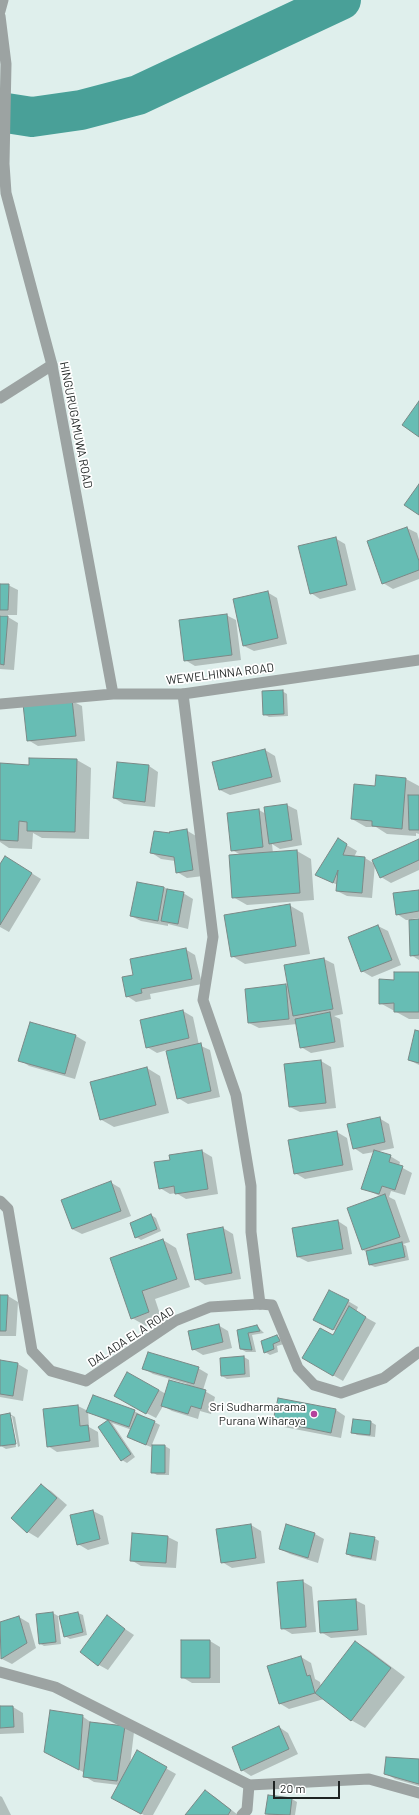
<!DOCTYPE html>
<style>
body{margin:0}
#map{position:relative;width:419px;height:1815px;overflow:hidden;background:#dfefec;font-family:Barlow,sans-serif}
canvas{display:block}
.scale{position:absolute;left:273px;top:1781px;width:67px;height:18px;box-sizing:border-box;border:2px solid #1e2322;border-top:0;padding-left:5px;font-size:12px;line-height:14px;white-space:nowrap;color:#1e2322;-webkit-text-stroke:3px #fff;paint-order:stroke}
</style>
<div id="map">
<canvas width="419" height="1815"></canvas>
<div class="scale">20 m</div>
</div>
<script>
const c = document.querySelector('canvas').getContext('2d');
c.lineJoin = 'round';
function paint(path, color) { c.fillStyle = color; c.fill(path, 'evenodd'); }
const poly = rows => new Path2D(rows.map(r => 'M' + r).join(''));
function trace(path, color, width, dash) { c.strokeStyle = color; c.lineWidth = width; c.lineCap = dash ? 'butt' : 'round'; c.setLineDash(dash || []); c.stroke(path); }
function drawText(font, color, halo, rows, align = 'center') {
  c.font = font + ' Barlow,sans-serif'; c.lineWidth = 3.5; c.setLineDash([]); c.textBaseline = 'middle'; c.strokeStyle = halo; c.fillStyle = color; for (const [text, x, y, turn = 0] of rows) {
    c.save(); c.translate(x, y); c.rotate((+turn || 0) * Math.PI / 180); c.textAlign = isNaN(turn) ? turn : align; if (halo) c.strokeText(text, 0, 0); c.fillText(text, 0, 0); c.restore();
  }
}
paint(poly([
 [407,528,417,533,419,540,419,579,393,589,383,583],
 [335,538,345,544,356,590,320,599,311,593],
 [0,585,8,585,18,590,17,615,0,615],
 [267,592,277,598,287,644,254,651,244,646],
 [226,615,236,620,241,660,195,666,185,660],
 [0,617,8,617,18,623,14,670,0,669],
 [282,691,287,694,288,716,269,717,264,714],
 [72,701,82,706,85,741,38,746,28,740],
 [265,750,275,756,281,782,230,795,220,790],
 [77,760,91,768,89,839,42,838,33,833,32,849,9,848,0,842,0,764,29,766],
 [149,766,158,772,155,807,124,804,114,798],
 [406,779,419,786,419,834,416,833,416,836,387,834,376,827,366,827,352,819],
 [287,805,297,810,302,845,280,849,272,844,273,853,297,851,311,859,314,900,247,905,233,897,241,855,232,850,259,810,266,814,265,808],
 [186,830,196,836,203,876,187,878,177,872,175,861,161,859,152,853,171,835],
 [338,840,357,851,354,857,365,858,375,864,372,898,347,896,337,891,338,885,326,880],
 [419,840,419,870,391,883,381,877],
 [15,863,41,879,9,932,0,927,0,866],
 [138,883,164,887,170,891,183,893,193,899,188,929,168,924,168,926,141,921,131,916],
 [419,891,419,918,412,919,412,921,419,920,419,960,411,955,410,920,406,920,397,914],
 [289,905,303,913,310,954,245,964,232,956],
 [378,926,388,931,401,965,372,977,362,971],
 [185,949,195,955,202,984,150,994,151,999,136,1002,127,996],
 [324,959,334,964,343,1014,334,1016,340,1019,344,1047,311,1053,301,1047,297,1024,259,1028,249,1023,285,985,289,987],
 [419,973,419,1019,409,1019,380,1003,395,981],
 [183,1011,193,1017,199,1045,210,1050,220,1097,188,1104,178,1098,167,1050,157,1053,147,1047],
 [31,1023,76,1036,86,1042,75,1079,29,1066,20,1060],
 [419,1033,419,1065,409,1060],
 [321,1061,331,1067,336,1108,300,1112,290,1107,285,1065],
 [147,1068,160,1076,169,1113,114,1127,100,1119],
 [379,1118,389,1124,394,1148,375,1152,390,1156,400,1162,399,1166,412,1173,405,1195,391,1191,389,1197,395,1200,410,1242,403,1244,406,1246,409,1260,375,1267,370,1265,367,1252,363,1250,380,1196,362,1188,374,1152,363,1154,354,1148],
 [337,1132,347,1138,353,1170,305,1179,295,1173,289,1141],
 [202,1151,212,1157,218,1194,186,1199,176,1193,170,1194,160,1188,171,1161,170,1156],
 [110,1182,120,1188,131,1216,82,1234,72,1229],
 [151,1215,156,1218,161,1231,141,1240,136,1237],
 [338,1221,347,1227,352,1254,308,1262,298,1257],
 [223,1228,233,1234,241,1279,205,1285,196,1279],
 [163,1240,176,1248,190,1287,155,1299,162,1320,146,1326,132,1318,111,1258],
 [0,1296,8,1296,18,1302,16,1336,0,1336],
 [348,1301,358,1307,356,1312,376,1323,343,1381,304,1358,333,1336,336,1331,324,1325],
 [218,1325,228,1331,232,1348,203,1355,193,1349],
 [257,1326,264,1333,252,1335,256,1352,246,1352,241,1349,238,1330],
 [277,1336,282,1339,284,1344,277,1346,278,1352,270,1355,265,1352],
 [244,1357,249,1360,250,1377,227,1379,222,1376],
 [0,1361,18,1364,28,1370,23,1401,0,1397],
 [198,1368,208,1374,203,1390,215,1397,211,1414,200,1411,198,1419,172,1411,163,1406,156,1418,125,1402,159,1390,166,1394,186,1386,187,1384,153,1374,144,1369],
 [78,1406,88,1411,89,1427,98,1432,99,1447,57,1452,48,1446],
 [336,1410,345,1416,341,1438,284,1427,274,1421],
 [134,1411,160,1425,151,1447,133,1440,132,1430,112,1423,135,1457,127,1463,122,1460,108,1421,88,1412],
 [10,1414,15,1417,20,1446,18,1447,12,1416,10,1416,16,1447,6,1449,1,1446,0,1440,0,1416],
 [354,1420,371,1422,376,1425,375,1437,357,1435,352,1432],
 [165,1446,170,1449,169,1475,157,1475,152,1472],
 [41,1485,51,1491,67,1505,38,1538,28,1532,12,1518],
 [93,1511,103,1516,109,1544,88,1550,78,1544],
 [251,1525,261,1531,265,1563,232,1568,222,1562],
 [315,1534,324,1539,318,1563,290,1554,280,1549],
 [168,1537,178,1542,176,1568,141,1566,131,1560],
 [374,1538,379,1541,376,1561,352,1557,347,1554],
 [302,1581,312,1587,316,1632,292,1634,282,1628],
 [355,1600,365,1605,367,1635,331,1638,321,1632],
 [53,1613,58,1616,61,1644,44,1646,39,1643,37,1614],
 [78,1613,83,1615,87,1635,70,1639,65,1636],
 [19,1617,29,1623,36,1648,12,1664,2,1659,0,1623],
 [107,1617,134,1635,108,1670,99,1665],
 [210,1641,220,1647,220,1683,192,1683,182,1677],
 [356,1642,369,1650,405,1677,365,1728,351,1720,324,1699,289,1709,279,1703,301,1657,311,1663,315,1679,320,1682,321,1687],
 [0,1707,13,1707,23,1713,24,1733,0,1734],
 [82,1716,92,1723,124,1727,134,1732,130,1765,137,1752,176,1774,153,1815,144,1815,112,1797,119,1785,94,1782,84,1776,85,1773,45,1752],
 [279,1727,288,1733,298,1754,251,1776,242,1770],
 [419,1760,419,1786,395,1779,385,1773],
 [205,1791,215,1797,238,1815,186,1815],
 [0,1796,2,1797,11,1815,0,1815],
 [269,1796,292,1799,297,1802,295,1815,269,1815,266,1814]
]), '#0003');
trace(poly([
 [0,112,32,117,81,110,138,95,341,0]
]), '#49a098', 40);
const building = poly([
 [419,401,419,437,402,425,419,401],
 [419,484,419,515,404,505,419,484],
 [407,527,419,561,419,570,382,584,367,541,407,527],
 [336,537,347,585,310,594,298,546,336,537],
 [0,584,9,584,8,610,0,610,0,584],
 [268,591,278,638,243,646,233,599,268,591],
 [227,614,232,655,184,661,179,620,227,614],
 [0,616,8,616,4,665,0,664,0,616],
 [283,690,284,714,263,715,262,691,283,690],
 [72,699,76,736,27,741,23,704,72,699],
 [265,749,272,777,219,790,212,762,265,749],
 [29,758,77,759,75,832,27,831,27,822,19,821,18,841,0,840,0,763,29,765,29,758],
 [117,762,149,765,145,802,113,798,117,762],
 [376,775,406,778,402,829,372,826,372,821,351,819,354,784,375,786,376,775],
 [408,795,419,795,419,830,409,830,408,795],
 [287,804,292,840,269,844,264,807,287,804],
 [259,809,263,847,231,851,227,813,259,809],
 [187,829,193,870,176,873,174,857,150,853,154,831,170,833,169,832,187,829],
 [338,838,347,844,343,855,365,857,362,893,336,891,338,870,333,883,315,875,338,838],
 [419,839,419,860,380,878,372,860,419,839],
 [297,850,300,893,232,898,229,855,297,850],
 [5,856,32,873,0,925,0,864,5,856],
 [137,882,164,887,158,921,130,916,137,882],
 [167,889,184,892,178,924,161,921,167,889],
 [419,890,419,911,396,915,393,893,419,890],
 [290,904,296,946,231,957,224,915,290,904],
 [419,919,419,955,410,956,409,920,419,919],
 [378,925,392,960,361,972,348,937,378,925],
 [186,948,192,979,141,989,142,993,126,997,122,977,133,975,130,959,186,948],
 [324,958,333,1009,293,1016,284,965,324,958],
 [394,972,419,972,419,1012,394,1012,394,1003,379,1004,379,979,394,980,394,972],
 [286,984,289,1019,248,1023,245,989,286,984],
 [183,1010,189,1038,146,1048,140,1020,183,1010],
 [330,1012,335,1042,300,1048,295,1019,330,1012],
 [30,1022,76,1035,65,1074,18,1061,30,1022],
 [415,1030,419,1031,419,1063,408,1060,415,1030],
 [201,1043,211,1091,177,1099,166,1051,201,1043],
 [321,1060,326,1103,289,1107,284,1064,321,1060],
 [147,1067,156,1105,100,1120,90,1082,147,1067],
 [380,1117,385,1142,353,1149,347,1124,380,1117],
 [337,1131,343,1165,294,1174,288,1140,337,1131],
 [202,1150,208,1189,175,1194,174,1186,159,1189,154,1162,170,1160,169,1155,202,1150],
 [374,1150,391,1155,389,1162,403,1166,395,1190,382,1186,379,1194,361,1189,374,1150],
 [111,1181,121,1211,72,1229,61,1200,111,1181],
 [385,1194,400,1237,362,1250,347,1208,385,1194],
 [151,1214,157,1229,135,1238,130,1223,151,1214],
 [338,1220,343,1249,297,1257,292,1228,338,1220],
 [223,1227,232,1273,195,1280,187,1234,223,1227],
 [163,1239,177,1279,142,1291,149,1312,131,1319,110,1258,163,1239],
 [402,1242,405,1257,369,1265,366,1251,402,1242],
 [329,1290,349,1300,333,1330,313,1320,329,1290],
 [0,1295,8,1295,6,1331,0,1331,0,1295],
 [349,1306,366,1317,333,1376,302,1358,320,1328,333,1335,349,1306],
 [219,1324,223,1342,192,1350,188,1331,219,1324],
 [257,1325,260,1331,248,1333,252,1350,240,1349,237,1330,257,1325],
 [277,1335,280,1341,273,1344,274,1349,264,1353,261,1341,277,1335],
 [148,1352,199,1367,194,1384,142,1369,148,1352],
 [244,1356,245,1374,221,1376,220,1358,244,1356],
 [0,1360,18,1363,13,1396,0,1394,0,1360],
 [127,1372,159,1390,146,1414,114,1396,127,1372],
 [169,1380,206,1390,201,1409,191,1406,188,1414,161,1406,169,1380],
 [93,1395,135,1410,129,1427,86,1412,93,1395],
 [278,1398,336,1409,331,1433,273,1421,278,1398],
 [78,1405,80,1426,88,1425,90,1441,47,1447,43,1409,78,1405],
 [10,1413,16,1444,0,1446,0,1415,10,1413],
 [137,1414,155,1421,146,1445,127,1437,137,1414],
 [353,1419,371,1421,370,1435,351,1433,353,1419],
 [108,1420,131,1454,121,1461,98,1427,108,1420],
 [152,1445,165,1445,165,1473,151,1473,152,1445],
 [41,1484,57,1498,27,1533,11,1518,41,1484],
 [93,1510,100,1539,77,1545,70,1515,93,1510],
 [251,1524,256,1558,221,1563,216,1529,251,1524],
 [286,1524,315,1533,308,1558,279,1549,286,1524],
 [132,1533,168,1536,166,1563,130,1561,132,1533],
 [350,1533,375,1537,371,1559,346,1554,350,1533],
 [303,1580,306,1627,281,1629,277,1582,303,1580],
 [356,1599,358,1630,320,1633,318,1601,356,1599],
 [53,1612,56,1642,39,1644,36,1614,53,1612],
 [78,1612,83,1632,64,1637,59,1616,78,1612],
 [107,1615,125,1629,98,1666,80,1652,107,1615],
 [19,1616,27,1643,1,1659,0,1622,19,1616],
 [181,1640,210,1640,210,1678,181,1678,181,1640],
 [355,1641,391,1668,351,1721,315,1693,355,1641],
 [301,1656,307,1676,310,1675,315,1693,279,1704,267,1666,301,1656],
 [0,1706,13,1706,14,1727,0,1728,0,1706],
 [50,1710,83,1715,79,1770,44,1752,50,1710],
 [90,1722,125,1726,117,1781,83,1777,90,1722],
 [279,1726,289,1749,241,1771,232,1747,279,1726],
 [137,1750,167,1767,141,1814,111,1798,137,1750],
 [386,1757,419,1759,419,1784,384,1774,386,1757],
 [205,1790,231,1810,228,1815,185,1815,205,1790],
 [268,1795,292,1798,290,1815,265,1814,268,1795]
]);
paint(building, '#67bdb4');
trace(building, '#7b8987', 1);
trace(poly([
 [0,398,52,365],
 [242,1815,247,1810,249,1785]
]), '#9ca3a2', 11);
trace(poly([
 [183,694,213,937,203,1000,236,1095,251,1186,251,1232,260,1304],
 [0,1672,55,1687,249,1785,369,1779,419,1793]
]), '#9ca3a2', 11);
trace(poly([
 [0,11,3,0],
 [0,16,6,64,4,164,6,193,52,365,113,694],
 [0,704,113,694,183,694,419,660],
 [0,1201,8,1209,32,1351,51,1371,86,1381,175,1321,210,1307,260,1304,272,1305,298,1368,314,1385,341,1393,384,1378,419,1352]
]), '#9ca3a2', 11);
for (const [x, y, r, color] of [
 [314,1414,4,"#b4429c"]
]) { const dot = new Path2D(); dot.arc(x, y, r, 0, 2 * Math.PI); c.fillStyle = color; c.fill(dot); trace(dot, '#fff', 1.5); }
drawText('12px', '#1e2322', '#fff', [
 ["HINGURUGAMUWA ROAD",76,425,79],
 ["WEWELHINNA ROAD",220,674,-7],
 ["DALADA ELA ROAD",131,1337,-33]
]);
drawText('12px', '#1e2322', '#fff', [
 ["Sri Sudharmarama",306,1407],
 ["Purana Wiharaya",306,1421]
], 'right');
</script>
